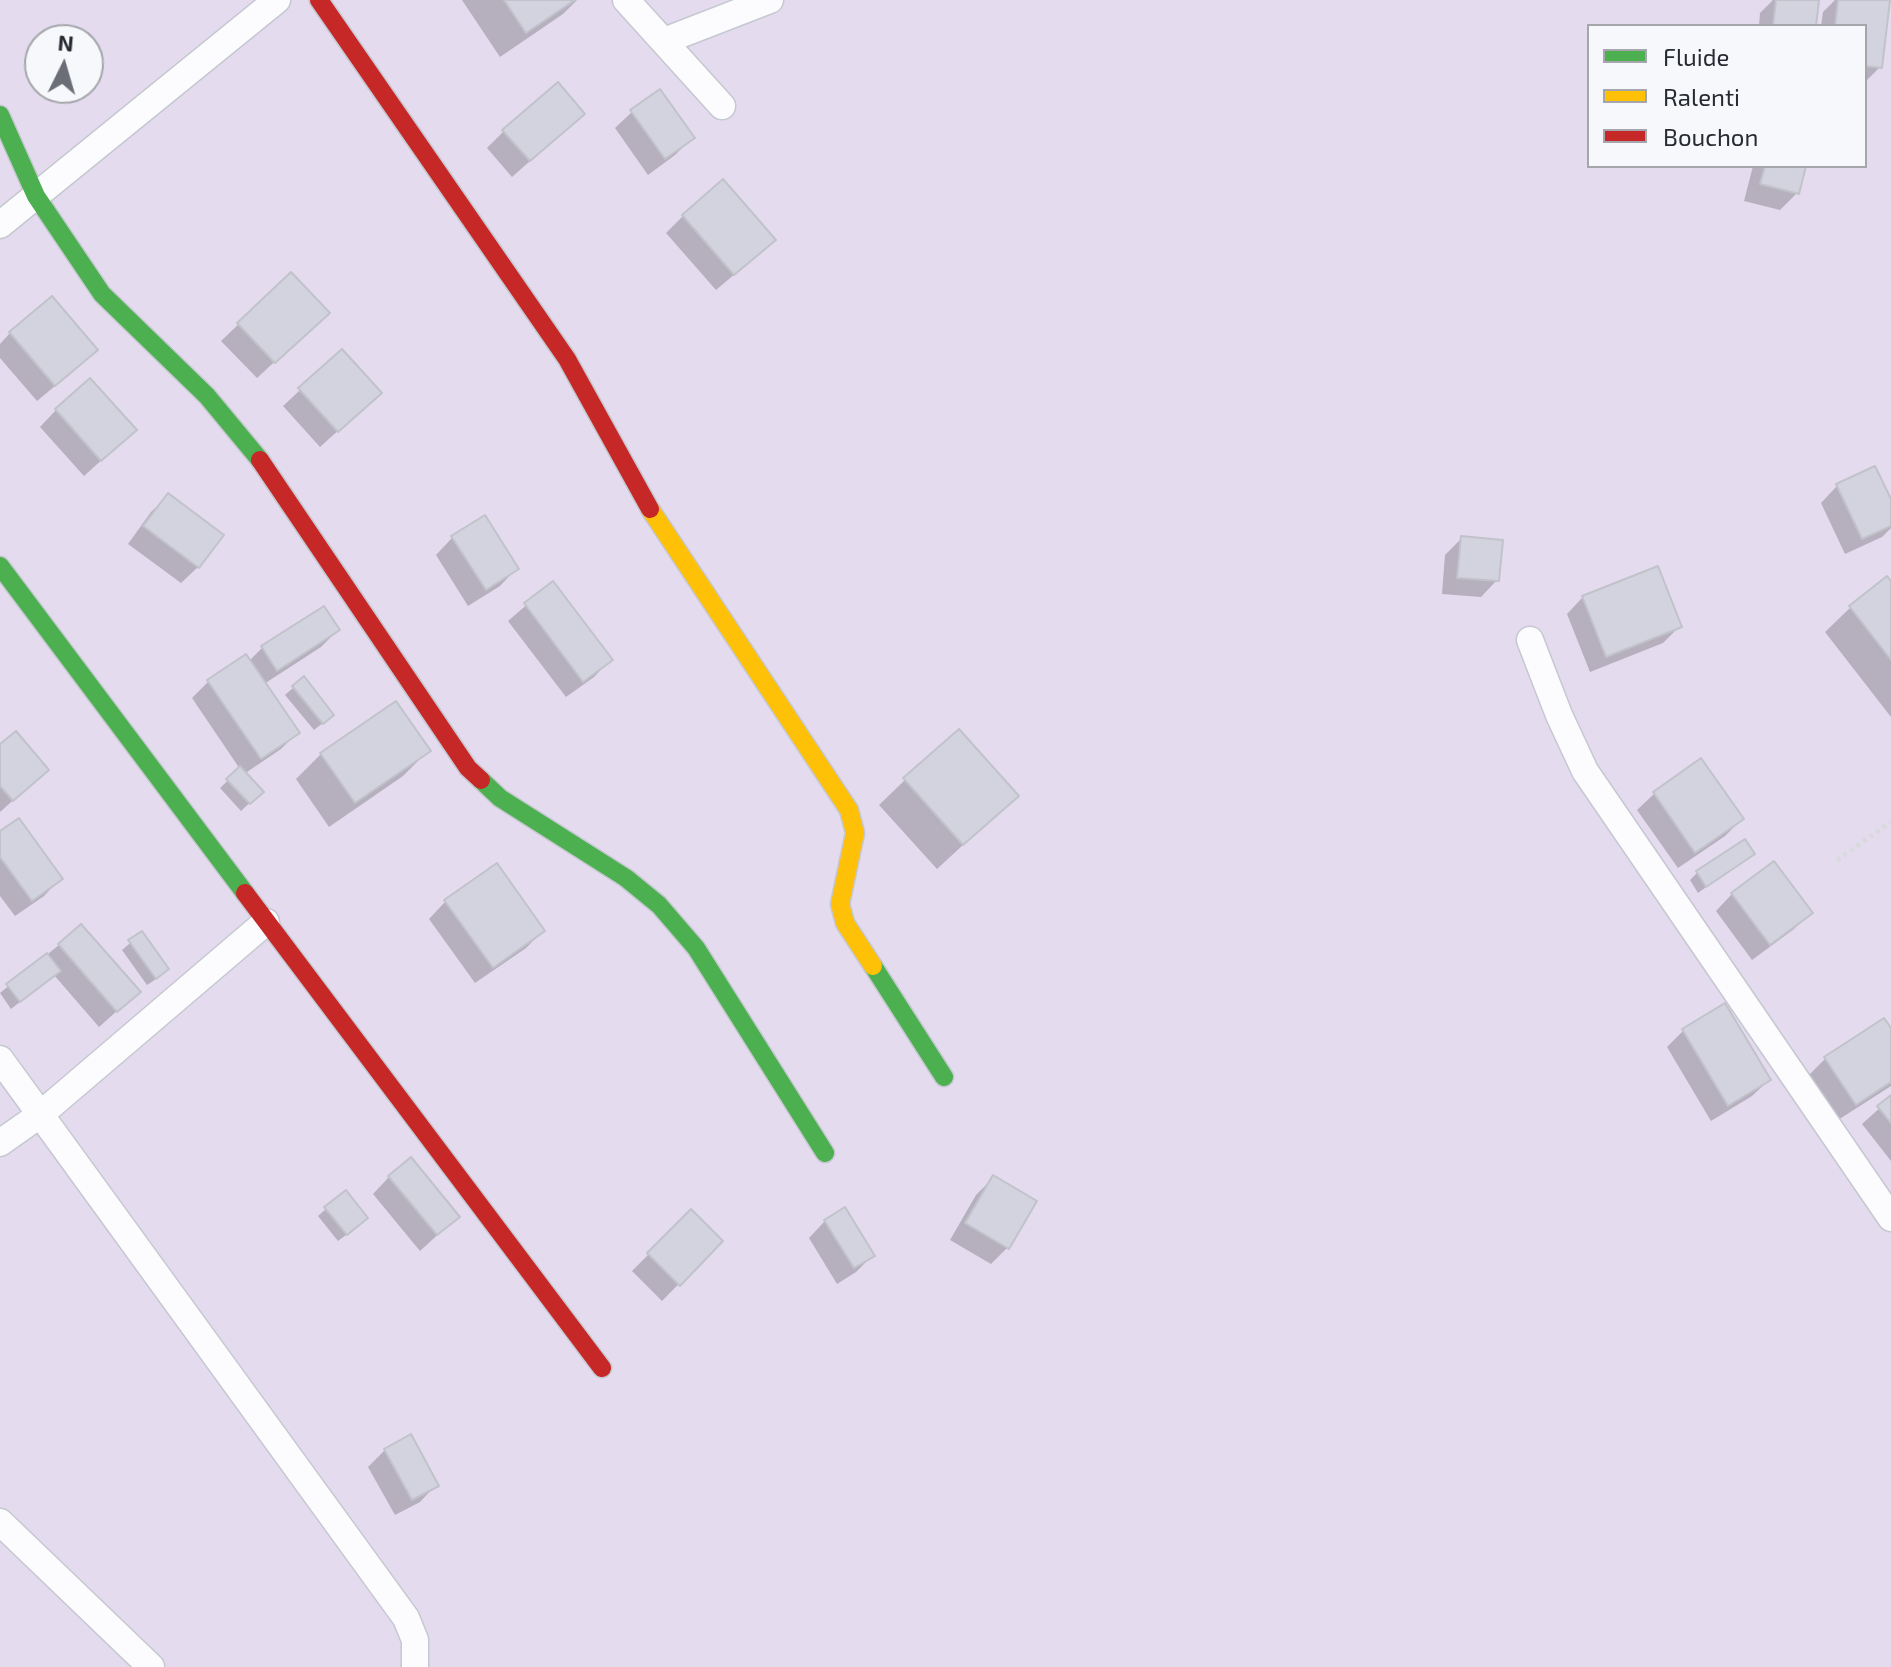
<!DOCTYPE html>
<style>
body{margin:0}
#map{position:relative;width:1891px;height:1667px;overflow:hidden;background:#e9edf6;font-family:"Exo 2",sans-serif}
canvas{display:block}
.legend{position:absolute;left:1587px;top:24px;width:280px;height:144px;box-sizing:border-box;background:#f6f8fc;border:2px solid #a4a6ab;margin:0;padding:10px 14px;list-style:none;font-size:24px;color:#282a32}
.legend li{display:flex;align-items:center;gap:16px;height:40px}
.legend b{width:40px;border:2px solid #a4a6ab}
.north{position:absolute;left:24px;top:24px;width:80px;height:80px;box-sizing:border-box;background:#f6f8fc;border:2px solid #a4a6ab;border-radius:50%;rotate:5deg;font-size:22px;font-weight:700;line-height:32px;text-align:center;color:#282a32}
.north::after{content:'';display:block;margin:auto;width:28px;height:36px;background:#6c6e77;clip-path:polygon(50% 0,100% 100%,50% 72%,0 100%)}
</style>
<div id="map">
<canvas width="1891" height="1667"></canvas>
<ul class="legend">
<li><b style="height:10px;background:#4caf50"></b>Fluide</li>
<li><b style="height:10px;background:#ffc107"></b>Ralenti</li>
<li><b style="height:10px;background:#c62828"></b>Bouchon</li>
</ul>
<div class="north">N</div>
</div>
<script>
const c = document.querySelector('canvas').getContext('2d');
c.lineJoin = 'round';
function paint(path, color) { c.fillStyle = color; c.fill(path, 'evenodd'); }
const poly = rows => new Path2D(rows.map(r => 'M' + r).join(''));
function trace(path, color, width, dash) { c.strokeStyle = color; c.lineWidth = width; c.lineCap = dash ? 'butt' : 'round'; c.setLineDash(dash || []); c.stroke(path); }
paint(poly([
 [0,0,1891,0,1891,1667,0,1667],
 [1589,26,1865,26,1865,166,1589,166],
 [40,40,88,40,88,88,40,88]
]), '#e4dbee');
paint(poly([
 [462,0,577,0,563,14,500,57],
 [1773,0,1817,0,1814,26,1759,26,1760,13],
 [1835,0,1877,0,1880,67,1865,82,1865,26,1821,26,1823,12],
 [632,112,692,138,675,155,648,175,615,128],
 [583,114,512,177,487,148,504,131],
 [1753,166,1804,166,1797,193,1780,210,1744,201],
 [683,216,756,256,716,290,666,233],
 [291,274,310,329,257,378,221,341],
 [10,333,79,366,37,401,0,358,0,344],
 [341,352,362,409,320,447,283,406],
 [56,410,117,446,84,476,40,427],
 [1837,486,1891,503,1891,528,1882,537,1845,554,1821,503],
 [168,496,198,567,181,583,128,544,151,512],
 [484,518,516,569,500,586,468,606,436,555,452,538],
 [1462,538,1497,580,1481,597,1442,594,1445,555],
 [552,583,610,660,594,677,566,697,508,621],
 [1891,584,1891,717,1825,632,1851,607],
 [1583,597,1680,626,1663,643,1590,672,1567,614],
 [338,630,321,647,264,684,297,733,281,749,244,774,261,792,241,811,220,788,240,769,192,698,208,682,245,657,248,662,262,648],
 [303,679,324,722,314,730,285,695],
 [0,747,47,770,0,812],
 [428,751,403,776,329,827,296,779,321,754],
 [1701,761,1742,819,1725,836,1678,868,1637,810,1654,794],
 [905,780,1016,796,937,869,879,805],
 [0,834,60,879,44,896,15,916,0,896],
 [1752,854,1698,893,1690,880,1698,872],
 [1732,894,1811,912,1794,929,1752,960,1716,911],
 [445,902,543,931,526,948,475,983,429,919],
 [141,934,159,977,147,985,122,950],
 [59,945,138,992,99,1027,54,975,11,1009,0,993],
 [1884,1020,1891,1032,1891,1086,1838,1120,1808,1076,1825,1059],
 [1684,1030,1769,1080,1752,1096,1711,1121,1667,1047],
 [1891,1098,1891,1161,1862,1124],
 [389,1177,457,1217,420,1251,373,1194],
 [993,1178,1008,1247,991,1264,950,1240,976,1195],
 [326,1209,358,1226,338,1241,318,1216],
 [691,1212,721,1241,662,1301,632,1271],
 [825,1221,872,1256,856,1272,837,1284,809,1238],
 [385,1450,436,1485,420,1502,395,1515,368,1467]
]), '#0003');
const building = poly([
 [504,0,575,0,526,33,504,0],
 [1776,0,1819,0,1816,26,1773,26,1776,0],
 [1838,0,1890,0,1882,68,1865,66,1865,26,1835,26,1838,0],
 [558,82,585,114,530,161,502,130,558,82],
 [660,89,695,138,665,159,630,110,660,89],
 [1765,166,1806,166,1799,194,1760,184,1765,166],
 [723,179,776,240,734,275,682,215,723,179],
 [291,272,330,313,275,363,237,323,291,272],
 [52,296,98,350,55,386,9,332,52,296],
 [342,349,382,393,338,432,298,388,342,349],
 [90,378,137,430,101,461,55,409,90,378],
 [1875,466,1891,499,1891,526,1862,539,1836,484,1875,466],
 [168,493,224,535,199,568,143,526,168,493],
 [485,515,519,569,486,590,451,536,485,515],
 [1461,536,1503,540,1499,581,1457,578,1461,536],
 [1658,566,1682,627,1606,657,1582,596,1658,566],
 [1887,576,1891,581,1891,660,1849,606,1887,576],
 [553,581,613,660,583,682,524,603,553,581],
 [324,606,340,630,277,671,261,646,324,606],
 [246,654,300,733,261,759,207,680,246,654],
 [304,676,334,715,323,724,292,686,304,676],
 [396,701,431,751,355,803,320,753,396,701],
 [959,729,1019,796,963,845,903,778,959,729],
 [16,731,49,770,13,801,0,786,0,744,16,731],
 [1701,758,1744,819,1695,853,1653,792,1701,758],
 [240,766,264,792,250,804,226,779,240,766],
 [19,818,63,879,32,901,0,857,0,831,19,818],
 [1745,839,1755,854,1706,887,1696,871,1745,839],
 [1774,861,1813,913,1770,945,1731,893,1774,861],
 [497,863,545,931,493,968,444,900,497,863],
 [81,924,141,992,117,1012,58,944,81,924],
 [142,931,169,969,156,979,128,940,142,931],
 [47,953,61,971,20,1002,6,984,47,953],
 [1725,1003,1771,1080,1728,1106,1682,1029,1725,1003],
 [1884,1018,1891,1028,1891,1082,1856,1105,1824,1057,1884,1018],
 [1891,1095,1891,1123,1877,1106,1891,1095],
 [411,1157,460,1217,437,1235,388,1176,411,1157],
 [993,1175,1037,1201,1009,1249,965,1223,993,1175],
 [346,1190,368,1218,347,1235,324,1207,346,1190],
 [845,1207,875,1256,854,1268,824,1220,845,1207],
 [691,1209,723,1241,680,1286,647,1253,691,1209],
 [411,1434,439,1486,412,1500,384,1449,411,1434]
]);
paint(building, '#d2d3de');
trace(building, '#c1c2ca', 2);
const street = poly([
 [626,0,722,106],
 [664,41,770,0],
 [0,225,277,0],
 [1530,640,1559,715,1585,771,1891,1218],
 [0,1059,406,1618,415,1640,415,1667],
 [0,1143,41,1114,266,922],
 [0,1522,151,1667]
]);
const fast = poly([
 [0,115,36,196,102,294,207,396,260,460],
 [0,566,245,893],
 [481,780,500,798,626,878,659,905,696,948,825,1153],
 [873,966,944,1077]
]);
const slow = poly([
 [650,509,849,810,855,833,840,904,845,923,873,966]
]);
const jam = poly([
 [319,0,567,359,650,509],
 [260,460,468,768,481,780],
 [245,893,602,1368]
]);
trace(street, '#c5c8d0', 29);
trace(fast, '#c5c8d0', 21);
trace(slow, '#c5c8d0', 21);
trace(jam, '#c5c8d0', 21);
trace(poly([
 [1837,860,1891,822]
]), '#d9dadd', 5, [4, 4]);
trace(street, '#fcfcfe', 26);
trace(fast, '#4caf50', 18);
trace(slow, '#ffc107', 18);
trace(jam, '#c62828', 18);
</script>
